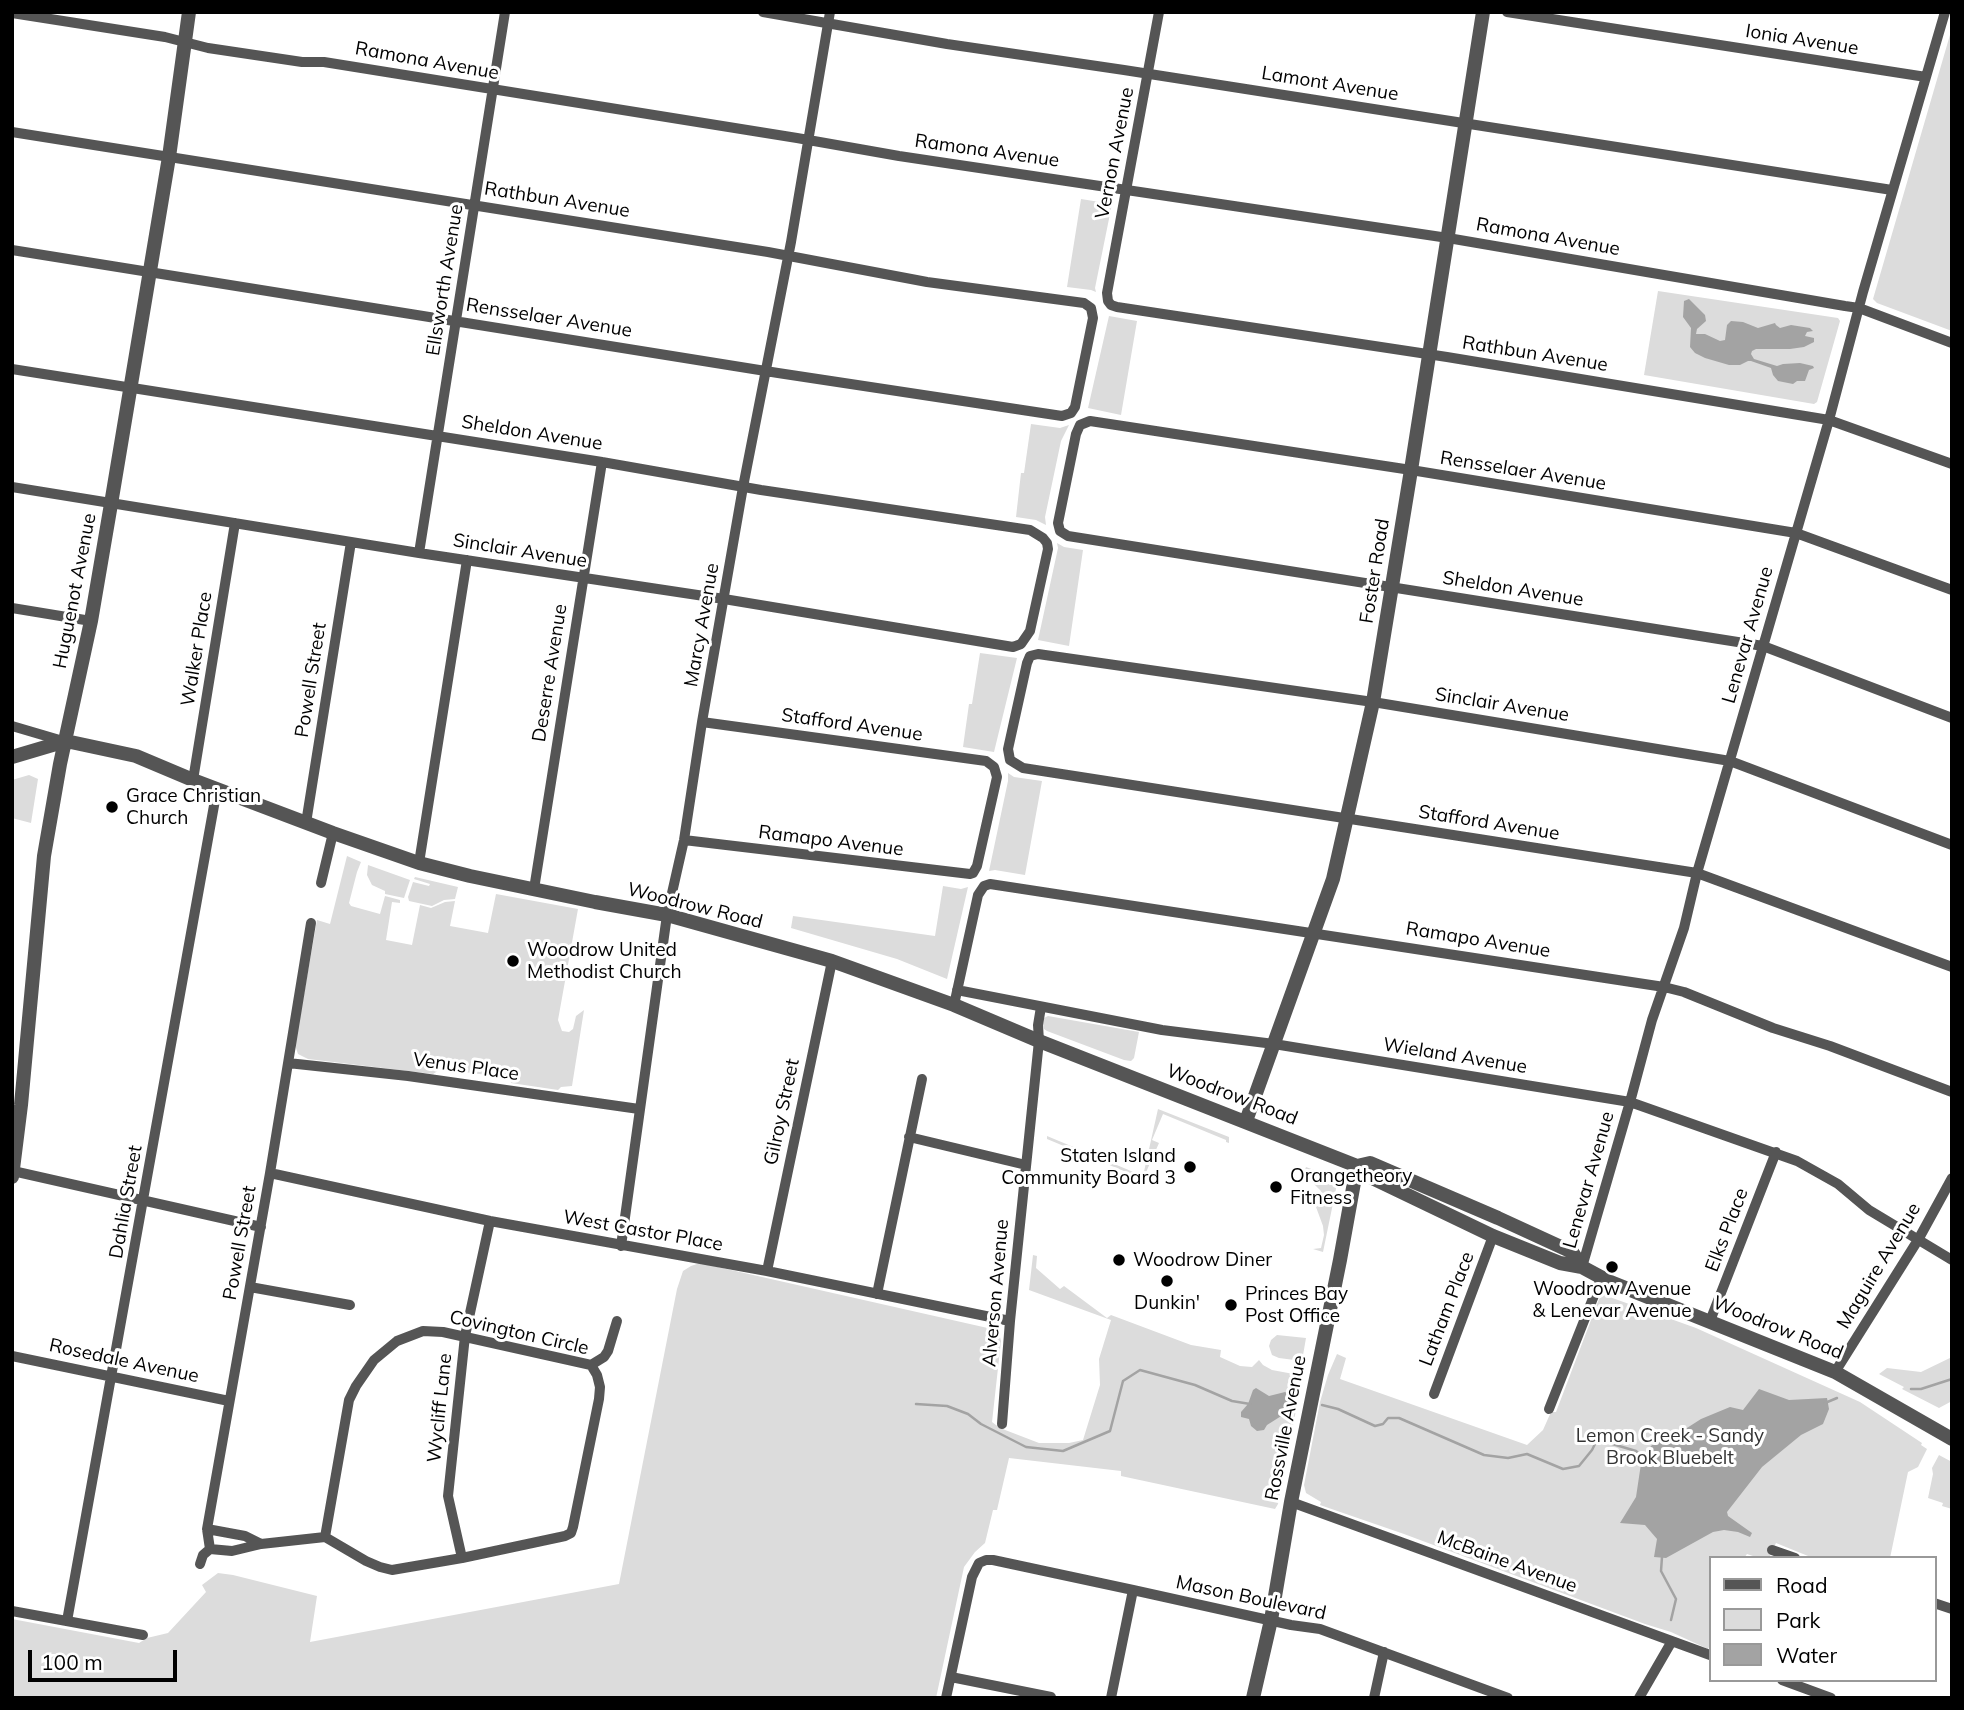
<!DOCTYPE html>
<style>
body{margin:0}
#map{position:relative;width:1964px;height:1710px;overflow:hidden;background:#fff;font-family:Mulish,sans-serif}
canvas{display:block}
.frame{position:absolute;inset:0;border:14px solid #000;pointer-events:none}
.legend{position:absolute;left:1709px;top:1556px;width:228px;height:126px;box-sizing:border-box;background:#fff;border:2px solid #999;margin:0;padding:9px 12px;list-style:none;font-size:21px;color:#000}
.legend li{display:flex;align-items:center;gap:14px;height:35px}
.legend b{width:35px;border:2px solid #999}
.scale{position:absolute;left:28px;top:1650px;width:149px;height:32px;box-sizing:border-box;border:4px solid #000;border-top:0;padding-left:9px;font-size:21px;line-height:24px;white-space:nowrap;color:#000;-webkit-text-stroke:5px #fff;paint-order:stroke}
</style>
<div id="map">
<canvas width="1964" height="1710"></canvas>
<div class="frame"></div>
<ul class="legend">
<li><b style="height:9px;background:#555"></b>Road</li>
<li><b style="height:19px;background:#dcdcdc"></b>Park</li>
<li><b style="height:19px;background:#a3a3a3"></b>Water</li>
</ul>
<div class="scale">100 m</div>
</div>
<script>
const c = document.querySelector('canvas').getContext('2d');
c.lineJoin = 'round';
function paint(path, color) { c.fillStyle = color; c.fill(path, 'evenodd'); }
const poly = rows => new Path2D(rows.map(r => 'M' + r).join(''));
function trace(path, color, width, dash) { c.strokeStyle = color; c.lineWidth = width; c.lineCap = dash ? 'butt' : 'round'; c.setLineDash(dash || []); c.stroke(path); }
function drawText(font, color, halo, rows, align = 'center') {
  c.font = font + ' Mulish,sans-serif'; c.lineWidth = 6; c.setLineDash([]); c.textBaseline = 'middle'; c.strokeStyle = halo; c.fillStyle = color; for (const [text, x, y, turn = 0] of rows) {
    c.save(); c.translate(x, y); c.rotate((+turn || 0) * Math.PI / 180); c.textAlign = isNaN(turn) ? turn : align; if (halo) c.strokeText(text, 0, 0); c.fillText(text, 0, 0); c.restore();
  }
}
paint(poly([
 [1952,28,1952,331,1877,303,1873,299],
 [1081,199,1112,204,1095,288,1096,292,1091,290,1067,287],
 [1658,291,1838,318,1840,321,1817,402,1814,404,1644,375],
 [1109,316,1137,321,1121,415,1088,408],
 [1031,424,1060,428,1069,425,1061,441,1045,517,1046,525,1036,520,1016,517,1021,473,1024,473],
 [1057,543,1064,547,1083,550,1069,646,1038,640,1058,548],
 [980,653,1017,658,994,752,963,747,969,704,972,704],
 [1008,773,1014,777,1042,781,1025,875,995,870,989,871,1008,781],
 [29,775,38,779,31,823,12,818,12,780],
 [347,856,361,862,357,872,349,903,351,906,380,914,385,896,400,900,400,903,392,902,386,940,412,945,420,905,431,908,445,902,455,901,450,926,488,933,496,894,578,909,558,1020,562,1031,569,1032,573,1029,576,1016,584,1010,572,1086,561,1087,558,1090,511,1083,510,1078,441,1069,433,1074,308,1059,298,1054,295,1045,317,920,330,924],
 [368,865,410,880,404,898,385,894,385,891,372,885,367,875],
 [415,877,458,887,455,899,444,900,432,906,409,901,408,897,413,882,429,886,430,884,414,879],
 [943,886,961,889,968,887,947,979,897,959,791,928,793,916,935,936],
 [1048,1016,1139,1032,1134,1058,1131,1061,1124,1060,1047,1031,1044,1029,1043,1024,1044,1018],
 [1158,1109,1229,1137,1229,1143,1226,1142,1226,1140,1163,1114,1152,1140,1159,1143,1143,1179,1047,1139,1047,1136,1143,1176],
 [1306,1167,1338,1179,1323,1252,1313,1249,1321,1248,1324,1235,1323,1226,1316,1207,1321,1201,1321,1191,1312,1182,1309,1181,1300,1184],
 [1033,1255,1037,1256,1036,1268,1060,1289,1064,1286,1107,1318,1111,1315,1191,1345,1221,1350,1220,1357,1240,1366,1252,1367,1259,1360,1263,1365,1272,1370,1299,1375,1296,1410,1278,1504,1275,1509,1121,1476,1121,1471,1009,1458,997,1510,993,1510,985,1543,975,1552,964,1567,936,1698,12,1698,12,1619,139,1643,147,1638,168,1633,206,1592,202,1585,218,1573,233,1575,317,1596,310,1642,619,1584,677,1289,683,1271,691,1266,700,1263,992,1329,1000,1337,1001,1341,992,1422,1000,1428,1039,1443,1069,1443,1083,1440,1100,1385,1099,1359,1111,1320,1029,1290],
 [1604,1295,1696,1328,1860,1402,1922,1443,1921,1445,1927,1449,1918,1467,1908,1472,1890,1558,1813,1558,1776,1543,1769,1558,1759,1558,1747,1554,1744,1558,1710,1558,1710,1645,1708,1649,1671,1632,1645,1624,1404,1534,1320,1505,1321,1502,1306,1493,1304,1485,1320,1402,1328,1375,1337,1354,1346,1358,1340,1379,1527,1445,1543,1430,1551,1412,1556,1412,1599,1299],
 [1277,1335,1306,1338,1302,1361,1279,1358,1272,1355,1269,1346,1271,1340],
 [1952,1357,1952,1401,1939,1408,1902,1389,1904,1387,1879,1374,1887,1368,1921,1372],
 [1939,1455,1952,1462,1952,1509,1942,1506,1943,1503,1928,1498,1933,1474,1932,1468]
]), '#dcdcdc');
paint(poly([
 [1689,299,1705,315,1706,321,1697,329,1696,334,1705,334,1720,341,1725,340,1727,325,1731,321,1743,322,1758,328,1775,323,1776,325,1780,328,1791,325,1810,328,1813,331,1807,332,1805,336,1814,338,1814,342,1804,347,1790,349,1756,349,1752,351,1751,354,1754,359,1777,366,1783,364,1800,363,1813,366,1814,368,1809,370,1805,381,1797,381,1793,384,1778,381,1773,375,1771,368,1751,361,1748,361,1740,365,1729,365,1705,358,1695,353,1690,347,1691,328,1683,317,1684,301],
 [1256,1388,1269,1396,1285,1392,1298,1398,1294,1400,1294,1406,1286,1413,1267,1425,1264,1430,1257,1431,1251,1426,1249,1419,1241,1417,1241,1412,1248,1404,1253,1390],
 [1759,1389,1789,1400,1827,1398,1829,1409,1823,1424,1801,1435,1762,1467,1727,1512,1728,1516,1752,1533,1750,1537,1738,1532,1724,1530,1713,1532,1666,1558,1654,1557,1657,1539,1645,1525,1620,1523,1636,1497,1642,1457,1652,1445,1676,1435,1701,1419,1730,1407,1743,1410]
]), '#a3a3a3');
trace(poly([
 [1911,1389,1921,1389,1952,1379],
 [1825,1403,1837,1398],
 [916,1404,947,1406,968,1414,981,1424,1026,1447,1063,1451,1110,1431,1123,1381,1140,1370,1195,1385,1232,1401,1250,1404],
 [1322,1405,1338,1409,1375,1426,1383,1424,1388,1418,1399,1418,1484,1455,1508,1458,1527,1454,1563,1469,1579,1466,1592,1450,1596,1442,1599,1440,1636,1451,1642,1457,1645,1456],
 [1662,1557,1661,1571,1676,1599,1671,1620]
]), '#a3a3a3', 2.5);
trace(poly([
 [763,12,947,44,1124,70,1892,190],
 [1159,12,1107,293,1108,301,1111,305,1117,307,1447,357,1829,420,1952,464],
 [1507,12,1926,77],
 [12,13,165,37,208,48,302,62,324,62,797,138,899,156,1448,238,1845,306,1859,308,1952,343],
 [12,132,768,252,927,282,1084,303,1091,308,1093,318,1075,407,1071,413,1062,416,778,373,12,250],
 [12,369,602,462,761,490,1030,530,1043,538,1047,543,1048,549,1030,631,1021,644,1013,647,724,599,419,553,12,487],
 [419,553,505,12],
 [1952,590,1796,533,1411,470,1090,421,1080,425,1076,434,1058,523,1060,531,1068,536,1763,646,1952,718],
 [12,608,91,621],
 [12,726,63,741],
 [193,780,235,523],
 [306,823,351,542],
 [684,840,970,874,973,873,977,866,997,777,994,767,986,761,702,722],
 [1952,845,1730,761,1373,702,1038,654,1030,656,1027,663,1008,749,1010,760,1023,768,1697,873,1952,967],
 [419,863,467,560],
 [321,883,333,833],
 [534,889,602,462],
 [957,990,1162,1030,1274,1044,1630,1102,1797,1161,1838,1184,1869,1210,1952,1260],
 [954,1005,978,895,984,886,990,884,1664,987,1684,992,1773,1028,1830,1046,1952,1092],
 [288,1063,408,1076,639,1109],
 [909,1137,1026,1165],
 [13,1171,261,1227],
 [270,1173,490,1221,767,1271,1010,1321],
 [621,1246,667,915,684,840,702,722,743,487,791,242,830,12],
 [1582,1267,1630,1102,1652,1020,1684,928,1697,873,1829,420,1863,292,1945,12],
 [767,1271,832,961],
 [250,1287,350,1305],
 [877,1294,922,1079],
 [1710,1321,1776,1152],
 [12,1356,229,1401],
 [591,1365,604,1357,608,1351,617,1321],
 [1835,1372,1918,1240,1952,1178],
 [1434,1394,1493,1236],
 [1549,1409,1601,1278],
 [1002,1424,1010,1321,1039,1041,1038,1025,1041,1007],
 [1291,1502,1710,1655],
 [207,1529,245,1536,261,1544],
 [210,1549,232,1551,261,1544,325,1537,366,1561,380,1567,392,1570,462,1558,565,1536,571,1533,573,1527,599,1399,600,1387,597,1375,591,1365,443,1332,423,1331,397,1341,374,1360,356,1386,349,1400,325,1537],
 [1772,1550,1795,1558],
 [462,1558,448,1496,465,1336,490,1221],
 [200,1564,203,1555,210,1549,207,1529,270,1173,311,923],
 [1934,1603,1952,1609],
 [12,1611,143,1635],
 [67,1621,217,789],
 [951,1677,1051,1697],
 [1782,1680,1831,1698],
 [946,1698,972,1577,979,1563,986,1560,993,1560,1133,1590,1291,1625,1320,1629,1508,1698],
 [1111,1698,1133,1590],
 [1374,1698,1384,1652],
 [1639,1698,1672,1641]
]), '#555', 10);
trace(poly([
 [12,757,66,741,136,756,193,780,333,833,419,863,470,876,595,902,667,915,832,961,954,1005,1039,1041,1357,1166,1370,1177,1493,1236,1560,1263,1582,1267,1608,1281,1835,1372,1952,1439],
 [1246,1121,1333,879,1373,702,1411,470,1483,12],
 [1357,1166,1370,1163,1498,1218,1572,1252,1582,1267],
 [12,1177,21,1105,44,856,60,764,91,621,111,504,169,157,189,12],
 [1253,1698,1271,1620,1291,1502,1340,1260,1357,1166]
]), '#555', 14);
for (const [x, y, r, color] of [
 [112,807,7,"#000"],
 [513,961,7,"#000"],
 [1190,1167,7,"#000"],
 [1276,1187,7,"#000"],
 [1119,1260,7,"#000"],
 [1612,1267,7,"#000"],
 [1167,1281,7,"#000"],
 [1231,1305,7,"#000"]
]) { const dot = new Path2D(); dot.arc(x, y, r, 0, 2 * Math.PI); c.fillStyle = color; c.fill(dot); trace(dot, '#fff', 2.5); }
drawText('19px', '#000', '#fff', [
 ["Ionia Avenue",1802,40,9],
 ["Ramona Avenue",427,61,10],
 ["Lamont Avenue",1330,84,9],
 ["Ramona Avenue",987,151,8],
 ["Vernon Avenue",1115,153,-79],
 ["Rathbun Avenue",557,200,9],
 ["Ramona Avenue",1548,237,10],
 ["Ellsworth Avenue",445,280,-81],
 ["Rensselaer Avenue",549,318,9],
 ["Rathbun Avenue",1535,354,9],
 ["Sheldon Avenue",532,433,9],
 ["Rensselaer Avenue",1523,471,9],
 ["Sinclair Avenue",520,551,9],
 ["Foster Road",1375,571,-81],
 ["Sheldon Avenue",1513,589,9],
 ["Huguenot Avenue",75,591,-79],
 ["Marcy Avenue",702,625,-80],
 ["Lenevar Avenue",1748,635,-74],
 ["Walker Place",197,649,-81],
 ["Deserre Avenue",550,673,-81],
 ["Powell Street",311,680,-81],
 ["Sinclair Avenue",1502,705,9],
 ["Stafford Avenue",852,725,8],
 ["Stafford Avenue",1489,823,9],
 ["Ramapo Avenue",831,841,7],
 ["Woodrow Road",695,906,14],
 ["Ramapo Avenue",1478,940,9],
 ["Wieland Avenue",1455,1056,9],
 ["Venus Place",466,1067,8],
 ["Woodrow Road",1232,1095,21],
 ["Gilroy Street",782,1112,-78],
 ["Lenevar Avenue",1589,1180,-74],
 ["Dahlia Street",126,1202,-80],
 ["Elks Place",1727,1230,-69],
 ["West Castor Place",643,1231,10],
 ["Powell Street",240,1243,-80],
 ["Maguire Avenue",1879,1266,-59],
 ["Alverson Avenue",996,1293,-85],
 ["Latham Place",1447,1309,-69],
 ["Woodrow Road",1778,1328,22],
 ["Covington Circle",519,1333,13],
 ["Rosedale Avenue",124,1361,12],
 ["Wycliff Lane",440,1408,-84],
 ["Rossville Avenue",1286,1428,-79],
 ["McBaine Avenue",1507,1562,20],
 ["Mason Boulevard",1251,1598,12]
]);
drawText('19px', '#000', '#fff', [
 ["Grace Christian",126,796],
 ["Church",126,818],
 ["Woodrow United",527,950],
 ["Methodist Church",527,972],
 ["Staten Island",1176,1156,"right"],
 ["Community Board 3",1176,1178,"right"],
 ["Orangetheory",1290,1176],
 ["Fitness",1290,1198],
 ["Woodrow Diner",1133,1260],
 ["Woodrow Avenue",1612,1289,"center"],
 ["& Lenevar Avenue",1612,1311,"center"],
 ["Princes Bay",1245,1294],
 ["Post Office",1245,1316],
 ["Dunkin'",1167,1303,"center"]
], 'left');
drawText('19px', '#333', '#fff', [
 ["Lemon Creek - Sandy",1670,1436],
 ["Brook Bluebelt",1670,1458]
]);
</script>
